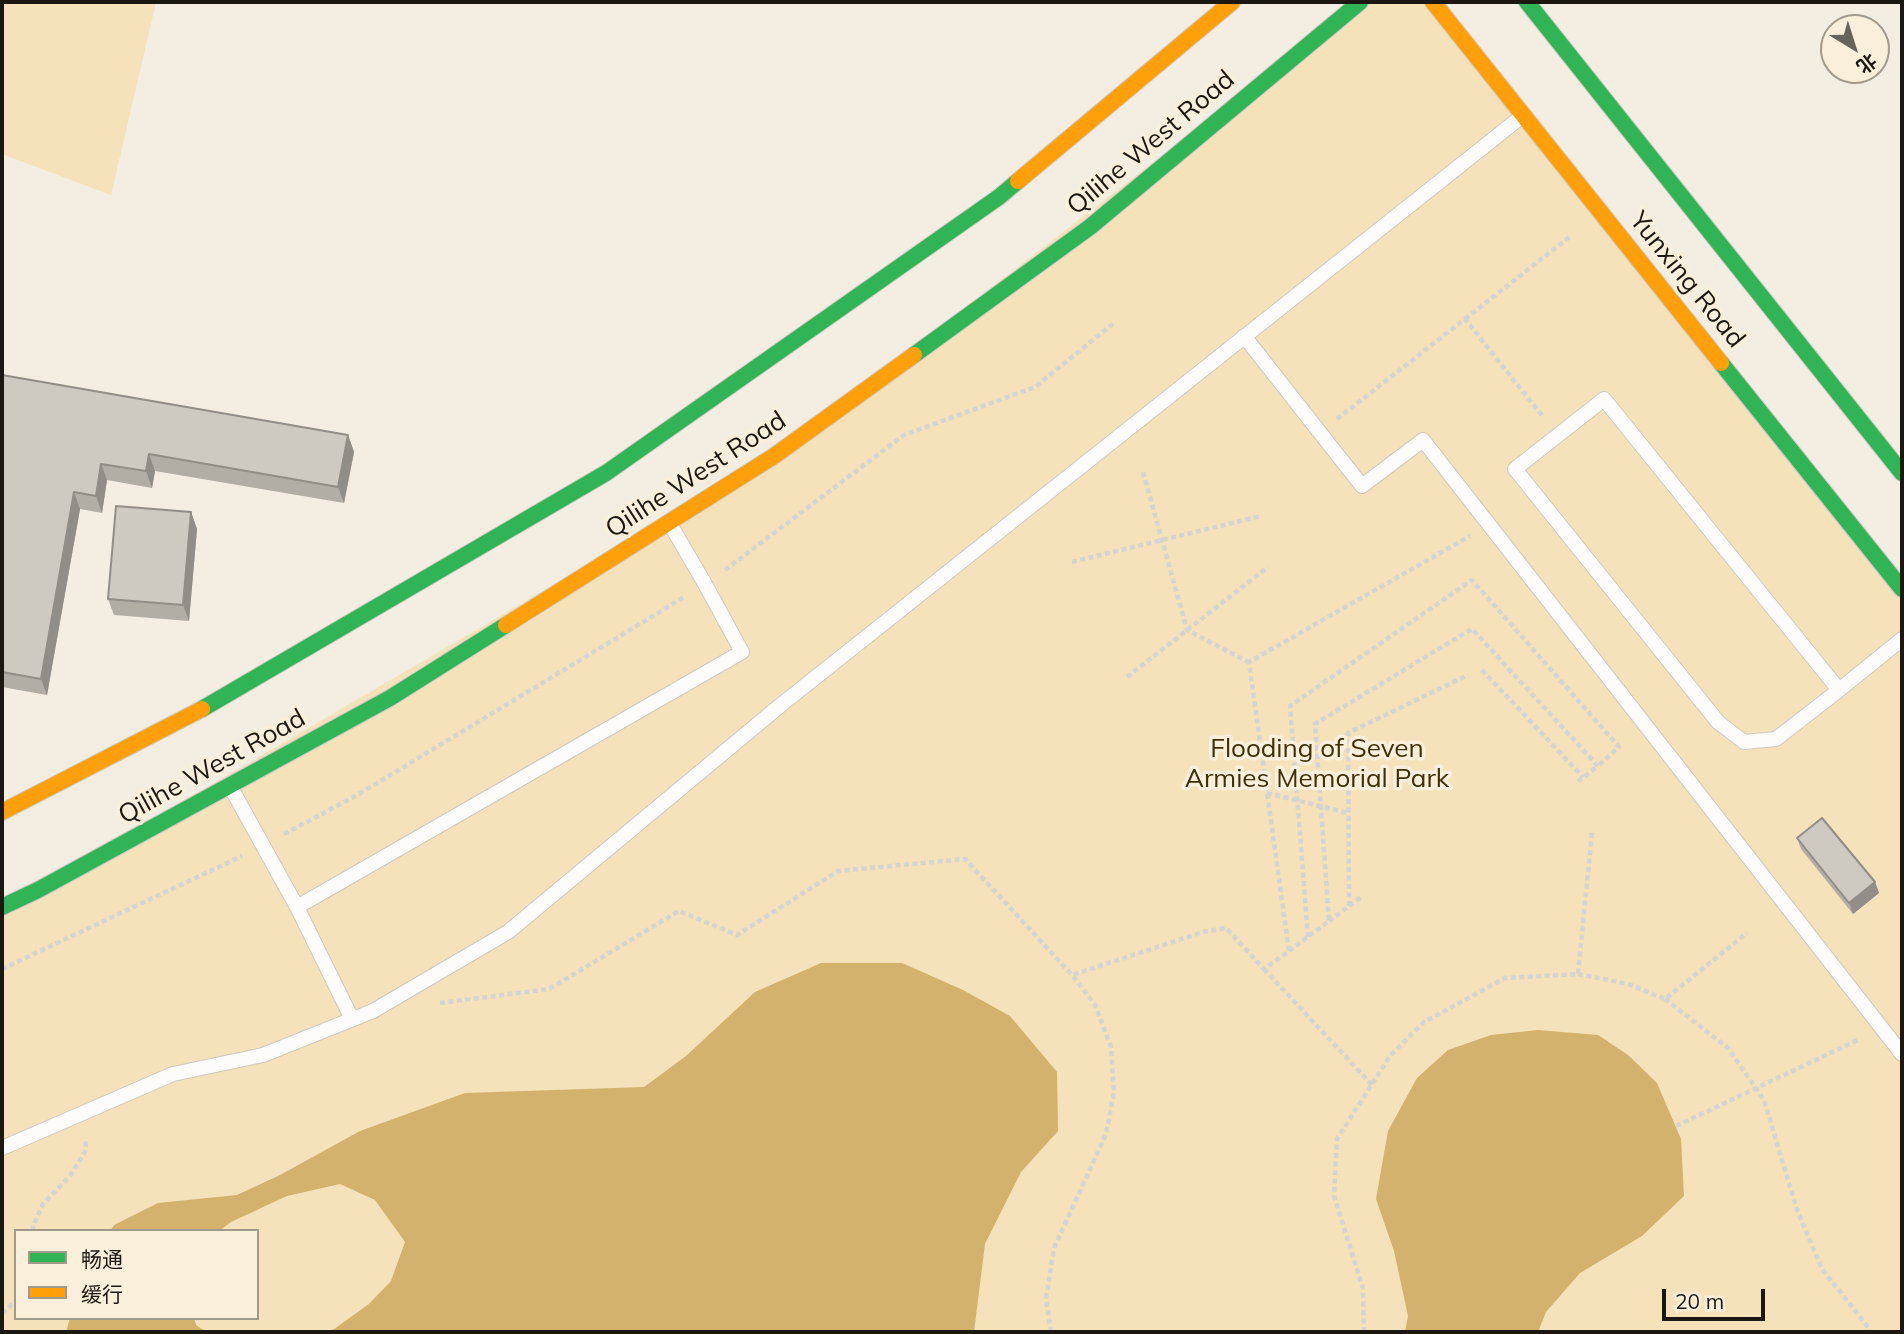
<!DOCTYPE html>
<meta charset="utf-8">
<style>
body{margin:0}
#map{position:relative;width:1904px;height:1334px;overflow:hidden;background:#f3ede2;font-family:Mulish,"Noto Sans SC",sans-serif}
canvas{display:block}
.frame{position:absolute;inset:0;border:4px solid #1c1811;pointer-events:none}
.legend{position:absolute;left:14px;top:1229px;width:245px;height:91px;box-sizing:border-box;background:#faefdb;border:2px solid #a1998a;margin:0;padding:9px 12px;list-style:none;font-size:21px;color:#1c1811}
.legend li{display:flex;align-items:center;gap:14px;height:35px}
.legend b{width:35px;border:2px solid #a1998a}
.north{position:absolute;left:1820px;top:14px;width:70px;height:70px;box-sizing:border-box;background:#faefdb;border:2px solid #a1998a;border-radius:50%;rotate:142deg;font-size:19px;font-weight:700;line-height:28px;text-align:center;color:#1c1811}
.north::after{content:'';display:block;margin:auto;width:24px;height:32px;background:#67635a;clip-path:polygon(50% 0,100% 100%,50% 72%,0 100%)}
.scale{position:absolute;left:1662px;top:1289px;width:103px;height:32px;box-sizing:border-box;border:4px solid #1c1811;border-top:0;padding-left:9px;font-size:21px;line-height:24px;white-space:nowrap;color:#1c1811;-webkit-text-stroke:5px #faefdb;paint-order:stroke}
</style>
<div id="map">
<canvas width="1904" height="1334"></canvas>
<div class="frame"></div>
<ul class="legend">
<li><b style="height:9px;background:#30b455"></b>畅通</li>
<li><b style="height:9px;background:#ff9f0a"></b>缓行</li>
</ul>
<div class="north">北</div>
<div class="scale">20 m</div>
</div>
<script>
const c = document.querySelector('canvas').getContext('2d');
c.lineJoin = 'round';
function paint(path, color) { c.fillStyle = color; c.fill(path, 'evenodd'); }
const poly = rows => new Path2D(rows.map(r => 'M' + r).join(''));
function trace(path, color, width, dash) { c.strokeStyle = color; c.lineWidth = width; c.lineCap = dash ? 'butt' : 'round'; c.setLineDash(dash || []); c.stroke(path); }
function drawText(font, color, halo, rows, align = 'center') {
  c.font = font + ' Mulish,sans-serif'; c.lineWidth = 7; c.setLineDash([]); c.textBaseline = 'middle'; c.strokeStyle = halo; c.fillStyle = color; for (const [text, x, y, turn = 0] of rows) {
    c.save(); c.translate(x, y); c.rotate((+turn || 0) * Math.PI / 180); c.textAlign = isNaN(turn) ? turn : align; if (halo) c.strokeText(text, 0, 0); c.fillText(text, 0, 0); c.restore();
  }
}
paint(poly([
 [2,2,156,2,111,195,2,154],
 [1360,2,1433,2,1902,589,1902,1332,2,1332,2,907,774,456],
 [16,1231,257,1231,257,1318,16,1318]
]), '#f5e1ba');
paint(poly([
 [821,963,902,963,963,990,1010,1016,1057,1072,1058,1131,1021,1172,985,1244,974,1332,330,1332,369,1304,391,1281,405,1242,375,1200,340,1184,287,1196,231,1222,219,1231,110,1231,114,1225,158,1203,237,1195,280,1175,360,1131,465,1093,644,1087,686,1056,755,992],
 [1538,1030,1598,1035,1628,1055,1657,1083,1681,1139,1684,1196,1642,1236,1580,1273,1546,1312,1538,1332,1405,1332,1408,1316,1394,1251,1376,1199,1388,1131,1417,1078,1448,1050,1491,1035],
 [70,1318,194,1318,196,1325,206,1332,66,1332]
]), '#d3b26d');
const lane = poly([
 [1244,336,1362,486,1423,440,1902,1054],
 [1839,690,1604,399,1515,469,1718,722,1744,742,1776,739,1839,690,1902,639],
 [230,786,297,907,742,652,705,584,670,524],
 [297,907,352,1019],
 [2,1148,173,1074,263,1055,373,1011,508,932,782,704,1521,117]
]);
const fast = poly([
 [1527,2,1902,473],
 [914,355,1090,227,1360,2],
 [1721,363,1902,589],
 [202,709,606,473,999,197,1018,181],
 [2,907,38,890,390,698,506,625]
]);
const slow = poly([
 [1433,2,1721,363],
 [1018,181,1232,2],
 [506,625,774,456,914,355],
 [2,812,202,709]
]);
trace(lane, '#cec9c0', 16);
trace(fast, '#cec9c0', 18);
trace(slow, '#cec9c0', 18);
trace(poly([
 [1465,319,1572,235],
 [1337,419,1465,319,1544,418],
 [1143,472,1187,630,1248,662],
 [1072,562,1261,516],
 [725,570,904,435,1035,387,1114,323],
 [1482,670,1583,777],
 [1127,677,1268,567],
 [1267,793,1348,813],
 [284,834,359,794,686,596],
 [1349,906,1348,733,1468,675],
 [1329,921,1361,897],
 [1308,937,1290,706,1472,580,1619,747,1598,766],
 [1289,951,1329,921,1315,724,1455,639,1472,629,1598,766,1576,783],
 [2,969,242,856],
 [1264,969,1372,1085],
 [1578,974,1628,984,1665,999,1747,933],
 [1665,999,1728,1048,1764,1100,1797,1210,1822,1269,1865,1323,1870,1332],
 [440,1003,549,989,679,911,737,935,838,871,965,859,1072,975,1203,932,1226,928,1264,969,1289,951,1249,662,1470,536],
 [1676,1126,1860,1039],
 [33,1231,33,1226,43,1204,70,1176,86,1150,85,1138],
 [2,1313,16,1301],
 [1051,1332,1046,1299,1054,1248,1106,1134,1114,1092,1111,1047,1095,1005,1072,975],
 [1364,1332,1363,1288,1334,1196,1337,1139,1390,1056,1424,1022,1505,978,1578,974,1592,833]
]), '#d5d4d1', 4.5, [5, 3.5]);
trace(lane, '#fdfcfb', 14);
trace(fast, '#30b455', 16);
trace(slow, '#ff9f0a', 16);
paint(poly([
 [2,375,348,435,354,452,344,503,155,471,152,488,107,480,102,513,80,509,47,695,2,687],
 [191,512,197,529,189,621,114,615,108,599],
 [1797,838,1875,882,1879,893,1853,914,1801,849]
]), '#b2aea6');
paint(poly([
 [348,435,354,452,344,503,338,487],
 [149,454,155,471,152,488,146,471],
 [101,464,107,480,102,513,96,496],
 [74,492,80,509,47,695,41,679],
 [191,512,197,529,189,621,183,605],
 [1875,882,1879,893,1853,914,1849,903]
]), '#918d87');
const building = poly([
 [2,375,348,435,338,487,149,454,146,471,101,464,96,496,74,492,41,679,2,672,2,375],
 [116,506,191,512,183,605,108,599,116,506],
 [1822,818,1875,882,1849,903,1797,838,1822,818]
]);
paint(building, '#cfcac1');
trace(building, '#918d87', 2);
drawText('26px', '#1c1811', '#faefdb', [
 ["Qilihe West Road",1151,143,-40],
 ["Yunxing Road",1687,280,51],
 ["Qilihe West Road",696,475,-33],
 ["Qilihe West Road",212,767,-29]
]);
drawText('26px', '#412f06', '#faefdb', [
 ["Flooding of Seven",1317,749],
 ["Armies Memorial Park",1317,779]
]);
</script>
